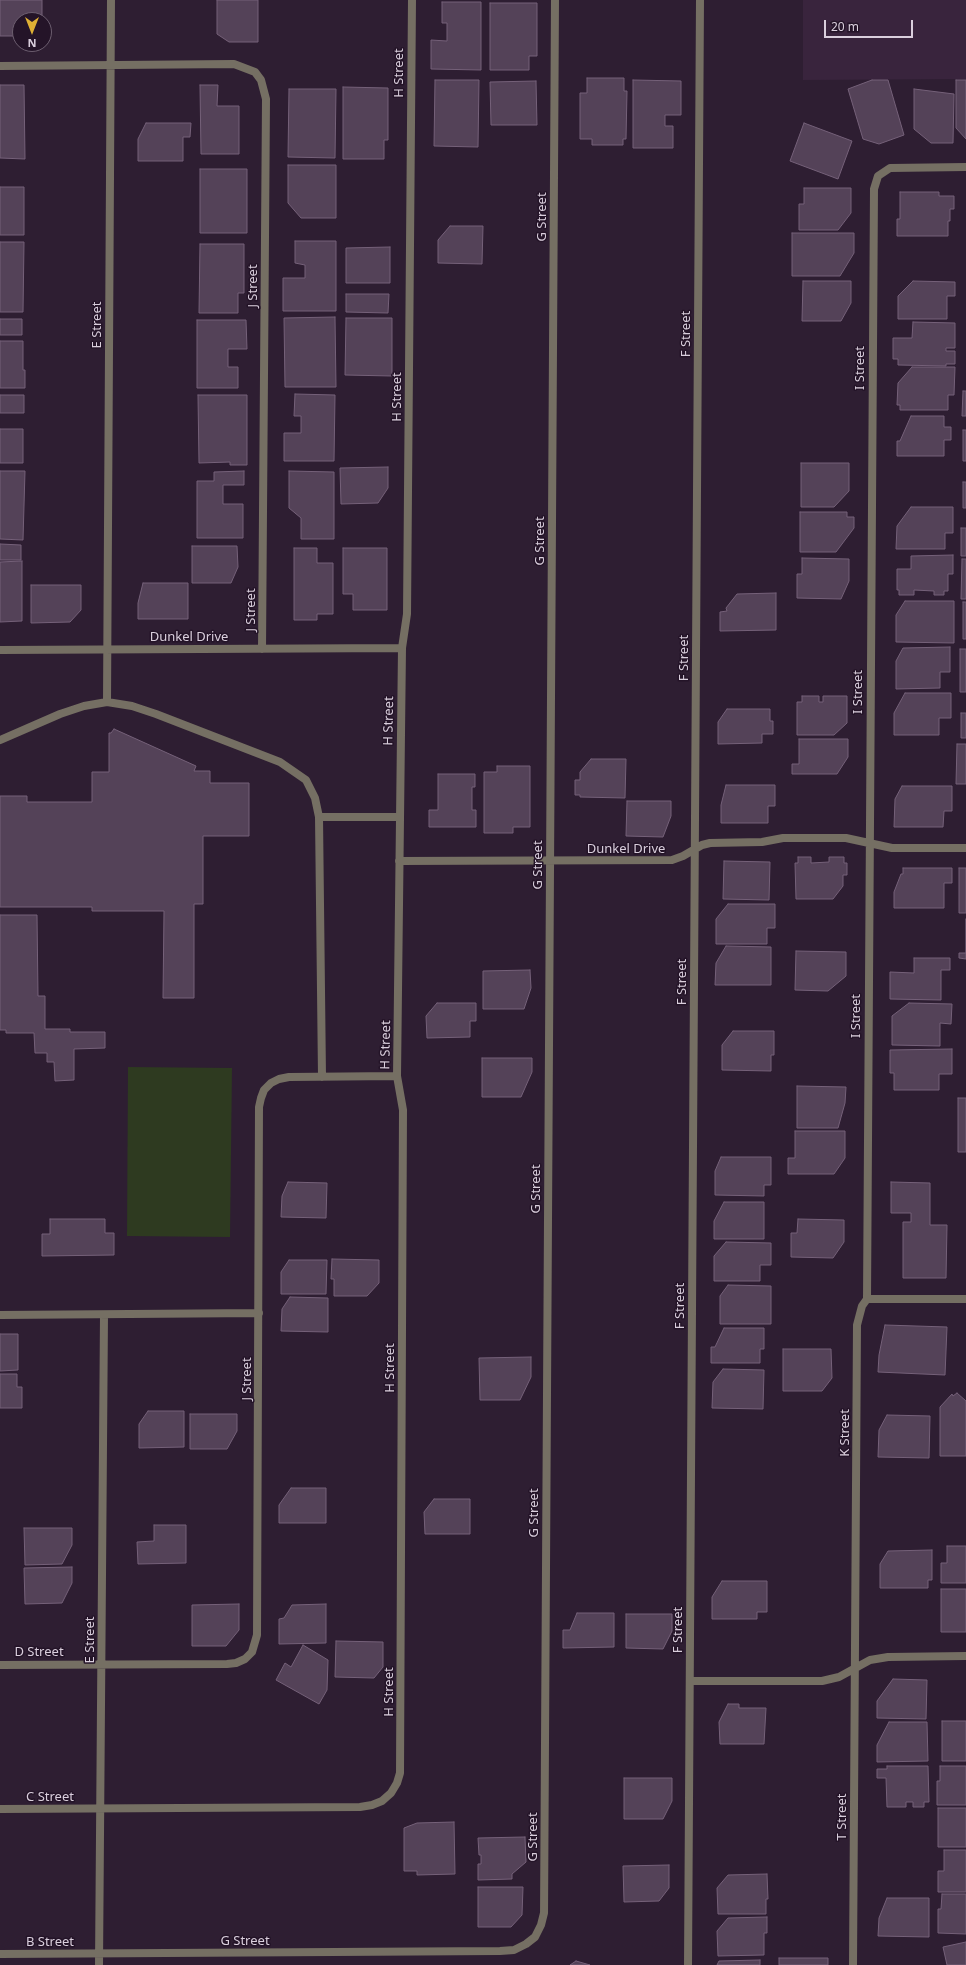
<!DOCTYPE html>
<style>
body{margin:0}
#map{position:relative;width:966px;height:1965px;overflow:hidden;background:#2e1e32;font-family:"Noto Sans",sans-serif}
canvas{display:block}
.north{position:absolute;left:12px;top:12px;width:40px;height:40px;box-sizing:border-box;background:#241428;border:1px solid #6d5f70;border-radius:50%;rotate:180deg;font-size:11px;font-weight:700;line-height:16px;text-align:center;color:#dacfdd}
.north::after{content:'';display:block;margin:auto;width:14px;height:18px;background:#dfb034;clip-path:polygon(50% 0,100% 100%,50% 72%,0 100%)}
.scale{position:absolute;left:824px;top:20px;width:89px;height:18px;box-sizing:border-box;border:2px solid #dacfdd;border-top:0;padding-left:5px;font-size:12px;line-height:14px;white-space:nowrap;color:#dacfdd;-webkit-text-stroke:3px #241428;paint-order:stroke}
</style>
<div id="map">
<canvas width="966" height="1965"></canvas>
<div class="north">N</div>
<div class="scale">20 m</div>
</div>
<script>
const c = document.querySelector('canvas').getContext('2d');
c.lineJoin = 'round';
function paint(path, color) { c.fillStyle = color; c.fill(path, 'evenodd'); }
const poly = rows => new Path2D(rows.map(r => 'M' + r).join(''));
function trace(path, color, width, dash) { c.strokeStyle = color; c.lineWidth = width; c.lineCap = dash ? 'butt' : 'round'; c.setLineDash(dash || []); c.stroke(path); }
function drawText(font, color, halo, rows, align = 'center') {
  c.font = font + ' "Noto Sans",sans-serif'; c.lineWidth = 3; c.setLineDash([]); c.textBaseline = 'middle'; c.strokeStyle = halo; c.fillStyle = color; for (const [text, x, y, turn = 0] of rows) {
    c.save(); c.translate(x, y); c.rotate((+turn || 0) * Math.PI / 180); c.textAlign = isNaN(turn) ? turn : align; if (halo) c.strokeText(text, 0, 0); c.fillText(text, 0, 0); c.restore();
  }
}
paint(poly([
 [803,0,966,0,966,79,803,80]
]), '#39243d');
paint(poly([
 [128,1067,232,1068,230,1237,127,1236]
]), '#2e3a20');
const building = poly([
 [0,0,42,0,42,20,20,20,20,36,0,36,0,0],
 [217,0,258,0,258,42,229,42,217,34,217,0],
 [442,2,481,2,481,70,431,69,431,40,447,41,447,23,442,23,442,2],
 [490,3,537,3,537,56,529,56,529,70,490,70,490,3],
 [587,78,624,78,624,91,627,91,626,139,623,139,623,145,592,145,592,139,580,139,580,93,587,93,587,78],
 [435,80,479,80,478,147,434,146,435,80],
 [633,80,681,81,681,115,665,115,665,126,673,126,673,148,633,148,633,80],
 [872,80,888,80,904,135,879,144,863,139,848,89,872,80],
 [956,80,966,80,966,139,956,128,956,80],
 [536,81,537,125,491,125,490,82,536,81],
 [0,85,24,85,25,159,0,158,0,85],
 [200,85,218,85,217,106,239,106,239,154,201,154,200,85],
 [343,87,388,88,388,140,384,140,384,159,343,159,343,87],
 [289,89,336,89,335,158,288,157,289,89],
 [914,89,954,94,953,143,931,143,914,129,914,89],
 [146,123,191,123,190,137,183,137,183,161,138,161,138,139,146,123],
 [804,123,852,141,838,179,790,161,804,123],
 [288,165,336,165,336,218,301,218,288,203,288,165],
 [200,169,247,169,247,233,200,233,200,169],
 [0,187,24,187,24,235,0,235,0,187],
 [804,188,851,188,851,213,838,230,799,230,799,204,804,204,804,188],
 [900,192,939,192,939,196,954,196,954,209,950,209,950,221,948,221,948,236,897,236,897,219,900,219,900,192],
 [450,226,483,226,482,264,438,263,438,240,450,226],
 [792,233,854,233,854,253,840,276,792,276,792,233],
 [295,241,336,241,336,311,283,311,283,278,305,278,305,265,295,263,295,241],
 [0,242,24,242,23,312,0,312,0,242],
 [200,244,244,244,244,293,238,293,238,313,199,313,200,244],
 [390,247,390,283,346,283,346,248,390,247],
 [803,281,851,281,851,303,841,321,802,321,803,281],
 [913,281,955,282,955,296,947,296,947,319,898,319,898,296,913,281],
 [346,294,389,294,388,313,346,312,346,294],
 [335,317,336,387,285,387,284,318,335,317],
 [346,318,392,318,392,376,345,375,346,318],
 [0,319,22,319,22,335,0,335,0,319],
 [197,320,246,320,247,349,228,349,228,367,238,367,238,388,197,388,197,320],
 [913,322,955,323,955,348,946,348,946,351,955,351,955,364,946,364,946,366,898,365,898,359,893,359,893,338,912,338,913,322],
 [0,341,23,341,23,370,25,370,25,388,0,388,0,341],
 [912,367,955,367,954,395,948,395,948,410,900,410,900,405,897,405,898,383,912,367],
 [963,391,966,391,966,416,962,416,963,391],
 [295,394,335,395,334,461,284,461,284,433,301,433,301,416,294,416,295,394],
 [0,395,24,395,24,413,0,413,0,395],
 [198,395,247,395,247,465,230,465,230,462,199,463,198,395],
 [911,416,944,416,944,427,951,427,951,440,944,440,944,456,897,456,897,441,900,441,911,416],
 [0,429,23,429,23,463,0,463,0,429],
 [963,430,966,430,966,461,963,461,963,430],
 [801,463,849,463,849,491,834,507,801,507,801,463],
 [388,467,388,488,378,503,341,504,340,468,388,467],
 [0,471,25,471,23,540,0,539,0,471],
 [244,471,244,485,223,485,223,504,243,504,243,538,197,538,197,481,214,481,214,472,244,471],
 [289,471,334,472,334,539,301,539,301,518,289,508,289,471],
 [963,482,966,482,966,508,963,508,963,482],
 [911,507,953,507,953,533,945,533,945,549,896,549,897,526,911,507],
 [800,512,847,512,847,517,854,517,854,528,836,552,800,552,800,512],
 [961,528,966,528,966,556,961,556,961,528],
 [0,544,21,545,21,560,0,560,0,544],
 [192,546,237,546,238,567,231,583,192,583,192,546],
 [294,548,317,548,317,563,333,563,333,614,317,614,317,620,294,620,294,548],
 [343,548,387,548,387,610,353,610,353,594,343,594,343,548],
 [953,555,953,574,948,574,948,591,944,591,944,595,934,595,934,591,914,590,914,595,899,595,899,590,897,590,897,569,911,569,911,556,953,555],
 [802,558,849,559,849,581,841,599,797,598,797,574,802,574,802,558],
 [962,559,966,559,966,599,961,599,962,559],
 [22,561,22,621,0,622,0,562,22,561],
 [143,583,188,583,188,619,138,619,138,603,143,583],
 [31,585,81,585,81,610,70,622,31,623,31,585],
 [776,593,776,630,720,631,720,612,727,611,726,608,737,594,776,593],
 [905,601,954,601,954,643,896,642,896,615,905,601],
 [963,602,966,602,966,639,963,639,963,602],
 [950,647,950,672,940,672,940,688,896,689,896,661,903,648,950,647],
 [960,649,966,649,966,692,960,692,960,649],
 [905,693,951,693,951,718,939,718,939,735,894,735,894,713,905,693],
 [802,696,819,696,819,702,823,702,823,696,847,696,847,723,834,735,797,735,797,702,802,702,802,696],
 [727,709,770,709,770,721,773,721,773,734,762,734,762,743,718,744,718,722,727,709],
 [961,713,966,713,966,738,961,738,961,713],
 [114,729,196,766,194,771,210,771,210,783,249,783,249,836,203,836,203,904,194,904,194,998,163,998,164,911,92,911,92,907,0,907,0,796,27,796,27,802,92,802,92,772,109,772,109,733,111,733,114,729],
 [799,739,848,739,848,757,837,774,792,774,792,764,799,764,799,739],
 [957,744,966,744,966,784,956,784,957,744],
 [591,759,626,759,625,798,580,797,580,795,575,795,575,780,580,780,580,772,591,759],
 [497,766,530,766,530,827,513,827,513,833,484,833,484,772,497,772,497,766],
 [438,774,475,774,475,787,472,787,472,810,476,810,476,827,429,827,429,810,438,810,438,774],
 [726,785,775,785,775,806,768,806,768,823,721,823,721,805,726,785],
 [902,786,952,786,952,811,944,811,943,827,894,827,895,799,902,786],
 [627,801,671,801,671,816,663,837,626,836,627,801],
 [798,857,811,857,811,863,829,862,829,857,844,857,844,863,847,863,847,875,843,875,843,886,833,899,796,899,795,863,798,863,798,857],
 [724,861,770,862,769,900,723,899,724,861],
 [903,868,952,868,952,883,944,883,944,908,894,908,894,892,901,874,903,874,903,868],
 [959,868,966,868,966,913,959,913,959,868],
 [728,904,775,904,775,928,767,928,767,944,716,944,716,919,728,904],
 [0,915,37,915,38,996,45,996,45,1029,70,1029,70,1032,105,1032,105,1048,74,1049,74,1080,55,1081,54,1062,47,1062,47,1053,35,1053,34,1033,6,1033,6,1030,0,1030,0,915],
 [966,919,966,959,959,958,959,953,966,953,966,919],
 [726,946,771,947,771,985,715,985,716,963,726,946],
 [796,951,846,952,846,976,828,991,795,990,796,951],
 [914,958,950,958,950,970,941,970,941,1000,890,999,890,972,914,973,914,958],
 [530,970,531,988,524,1009,483,1009,483,971,530,970],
 [437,1003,476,1003,476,1021,470,1021,470,1037,427,1038,426,1016,437,1003],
 [909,1003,952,1004,951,1024,940,1023,940,1046,892,1045,892,1016,909,1003],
 [733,1031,774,1031,774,1055,771,1055,771,1071,722,1070,722,1045,733,1031],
 [952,1049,952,1074,939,1074,939,1090,894,1090,894,1073,890,1073,890,1050,952,1049],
 [482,1058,532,1058,532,1072,521,1097,482,1097,482,1058],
 [797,1086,846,1087,845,1103,838,1128,797,1128,797,1086],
 [958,1098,966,1098,966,1152,958,1152,958,1098],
 [795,1131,845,1131,845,1158,834,1174,788,1174,788,1158,795,1158,795,1131],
 [721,1157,771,1157,771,1185,764,1185,764,1196,715,1195,715,1171,721,1157],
 [288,1182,327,1183,326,1218,281,1217,282,1196,288,1182],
 [891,1182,930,1183,930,1225,947,1225,946,1278,903,1278,903,1222,911,1222,911,1213,891,1213,891,1182],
 [724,1202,764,1202,764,1239,714,1239,714,1221,724,1202],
 [50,1219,105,1219,105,1233,114,1233,114,1255,42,1256,42,1234,50,1234,50,1219],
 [798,1219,844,1220,844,1242,833,1258,791,1257,791,1233,797,1233,798,1219],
 [726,1242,771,1243,771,1265,760,1265,760,1281,714,1281,714,1256,726,1242],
 [332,1259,379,1260,379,1283,367,1296,334,1296,334,1279,331,1279,332,1259],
 [289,1260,327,1260,326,1294,281,1294,281,1272,289,1260],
 [728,1285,771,1286,771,1324,720,1324,720,1296,728,1285],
 [290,1297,328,1298,328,1332,281,1331,282,1309,290,1297],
 [885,1325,947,1327,945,1375,878,1372,879,1355,885,1325],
 [724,1328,764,1328,764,1349,760,1349,760,1363,711,1363,711,1347,715,1347,724,1328],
 [0,1334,18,1334,18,1370,0,1371,0,1334],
 [783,1349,831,1349,832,1378,822,1391,783,1391,783,1349],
 [531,1357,531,1377,520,1400,480,1400,479,1358,531,1357],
 [723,1369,764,1370,763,1409,712,1408,713,1382,723,1369],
 [0,1374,17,1374,17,1387,22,1387,22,1408,0,1408,0,1374],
 [957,1393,966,1401,966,1456,940,1456,940,1407,952,1394,953,1396,957,1393],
 [148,1411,184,1411,184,1447,139,1448,139,1424,148,1411],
 [190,1414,237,1414,237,1431,227,1449,190,1449,190,1414],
 [887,1415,930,1416,929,1458,878,1457,879,1430,887,1415],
 [291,1488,326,1488,326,1523,279,1523,279,1505,291,1488],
 [434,1499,470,1499,470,1534,425,1534,424,1512,434,1499],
 [154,1525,186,1525,186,1563,138,1564,137,1542,154,1541,154,1525],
 [24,1528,72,1528,72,1545,62,1564,25,1565,24,1528],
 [947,1546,966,1546,966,1583,941,1583,941,1563,947,1563,947,1546],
 [932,1550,932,1580,928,1580,928,1588,880,1588,880,1564,888,1551,932,1550],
 [72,1567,72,1583,62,1603,25,1604,24,1568,72,1567],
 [722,1581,767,1581,767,1612,757,1612,757,1619,712,1619,712,1597,722,1581],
 [941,1589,966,1589,966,1632,941,1632,941,1589],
 [239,1604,239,1630,226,1646,192,1646,192,1605,239,1604],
 [326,1604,326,1643,279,1644,279,1619,284,1618,292,1605,326,1604],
 [577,1613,614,1613,614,1647,563,1648,563,1630,570,1630,577,1613],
 [626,1614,672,1614,672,1631,663,1649,626,1648,626,1614],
 [336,1641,383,1642,383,1667,374,1678,335,1677,336,1641],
 [303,1645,328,1660,327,1690,319,1704,276,1680,285,1663,291,1667,303,1645],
 [893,1679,927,1680,926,1719,877,1718,877,1701,893,1679],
 [728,1704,739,1704,739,1708,766,1708,764,1744,720,1744,719,1722,728,1704],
 [942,1721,966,1721,966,1761,942,1761,942,1721],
 [889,1722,927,1722,928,1761,877,1762,877,1745,889,1722],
 [887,1766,928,1766,929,1802,924,1802,924,1807,913,1807,913,1802,906,1802,906,1807,887,1807,886,1778,877,1778,877,1769,887,1769,887,1766],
 [940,1766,966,1766,966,1805,937,1805,937,1781,940,1781,940,1766],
 [624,1778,672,1778,672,1801,663,1819,624,1819,624,1778],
 [938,1808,966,1808,966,1847,938,1847,938,1808],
 [454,1822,455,1874,417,1875,417,1871,404,1871,404,1828,417,1823,454,1822],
 [525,1837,526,1862,512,1874,512,1879,478,1880,478,1864,481,1864,481,1855,479,1855,478,1838,525,1837],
 [944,1850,966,1850,966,1892,938,1892,938,1871,944,1871,944,1850],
 [669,1865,669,1888,659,1901,624,1902,623,1866,669,1865],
 [767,1874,768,1899,766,1899,766,1914,718,1914,717,1888,728,1875,767,1874],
 [478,1887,523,1887,522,1915,511,1927,478,1927,478,1887],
 [942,1894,966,1894,966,1934,938,1933,938,1909,941,1909,942,1894],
 [887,1898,929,1898,929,1937,878,1936,879,1918,887,1898],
 [767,1917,767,1933,764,1933,764,1955,718,1956,717,1931,728,1918,767,1917],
 [966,1942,966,1965,947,1965,943,1947,966,1942],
 [779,1958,828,1958,828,1965,779,1965,779,1958],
 [760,1960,760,1965,717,1965,719,1961,760,1960],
 [576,1961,590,1965,570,1965,576,1961]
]);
paint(building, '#544258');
trace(building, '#756179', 1);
trace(poly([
 [0,66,234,64,255,72,261,80,266,99,262,649],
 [0,650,402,648],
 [107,702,111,0],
 [0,740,60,714,84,706,107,702,132,706,156,714,280,762,306,780,315,798,319,817,322,1077],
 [319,817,399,817],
 [399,861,672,860,683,856,702,845,710,843,762,842,783,838,846,838,892,848,966,848],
 [867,1299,874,189,878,176,890,168,966,167],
 [0,1315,259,1313],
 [0,1665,227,1664,236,1663,245,1659,252,1652,257,1635,259,1107,261,1098,264,1090,271,1083,279,1079,289,1077,397,1076],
 [690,1681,822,1681,839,1677,870,1660,888,1657,966,1656],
 [0,1809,360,1807,372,1805,382,1801,391,1793,397,1783,400,1773,403,1110,397,1076,402,648,407,614,412,0],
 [0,1954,500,1951,514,1950,526,1944,535,1937,541,1925,544,1913,555,0],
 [99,1965,104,1315],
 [688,1965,700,0],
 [853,1965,857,1325,862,1306,867,1299,966,1299]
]), '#756f63', 8);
drawText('13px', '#dacfdd', '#241428', [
 ["H Street",399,73,-90],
 ["G Street",542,217,-90],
 ["J Street",253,286,-90],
 ["E Street",97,325,-90],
 ["F Street",686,334,-90],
 ["I Street",860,368,-90],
 ["H Street",397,397,-90],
 ["G Street",540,541,-90],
 ["J Street",251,610,-90],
 ["Dunkel Drive",189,637],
 ["F Street",684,658,-90],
 ["I Street",858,692,-90],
 ["H Street",389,721,-89],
 ["Dunkel Drive",626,849],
 ["G Street",538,865,-90],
 ["F Street",682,982,-90],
 ["I Street",856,1016,-90],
 ["H Street",386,1045,-89],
 ["G Street",536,1189,-90],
 ["F Street",680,1306,-90],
 ["H Street",390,1368,-90],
 ["J Street",247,1379,-90],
 ["K Street",845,1433,-90],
 ["G Street",534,1513,-90],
 ["F Street",678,1630,-90],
 ["E Street",90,1640,-90],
 ["D Street",39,1652],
 ["H Street",389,1692,-90],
 ["C Street",50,1797],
 ["T Street",842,1817,-90],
 ["G Street",533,1837,-90],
 ["G Street",245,1941],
 ["B Street",50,1942]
]);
</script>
